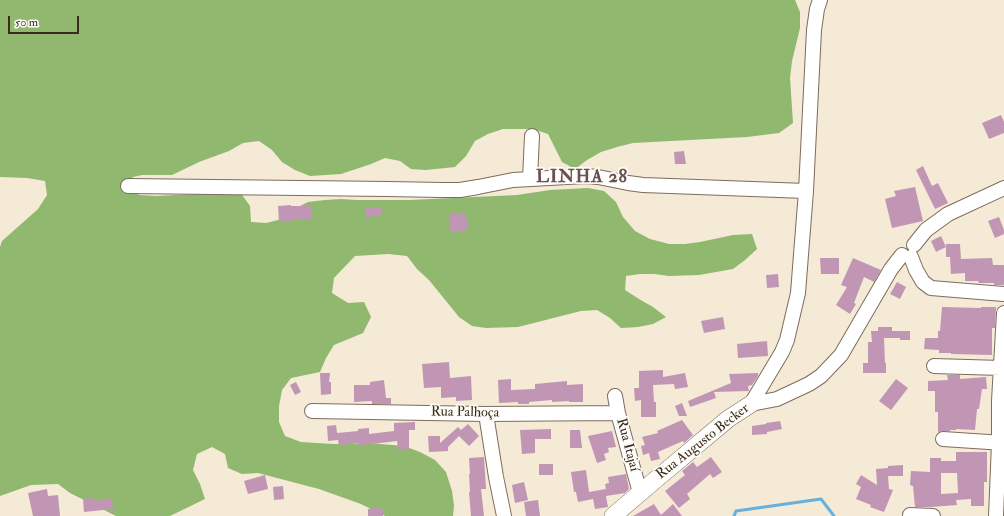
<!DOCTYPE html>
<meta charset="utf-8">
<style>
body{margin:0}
#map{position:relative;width:1004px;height:516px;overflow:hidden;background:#f4ead5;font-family:"IM FELL Double Pica",serif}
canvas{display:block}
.scale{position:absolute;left:8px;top:16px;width:71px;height:18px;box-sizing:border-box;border:2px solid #3b2a1e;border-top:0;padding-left:5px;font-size:12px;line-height:14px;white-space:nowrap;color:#3b2a1e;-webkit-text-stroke:3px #fdfcf7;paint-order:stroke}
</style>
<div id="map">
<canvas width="1004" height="516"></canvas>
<div class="scale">50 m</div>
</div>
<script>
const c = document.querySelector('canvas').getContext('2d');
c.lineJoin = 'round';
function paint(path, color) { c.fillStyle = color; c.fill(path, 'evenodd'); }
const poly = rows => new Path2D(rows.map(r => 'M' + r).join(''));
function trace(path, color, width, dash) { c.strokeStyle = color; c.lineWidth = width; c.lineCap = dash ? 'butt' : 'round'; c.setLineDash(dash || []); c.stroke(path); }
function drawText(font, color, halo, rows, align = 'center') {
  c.font = font + ' "IM FELL Double Pica",serif'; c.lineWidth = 3.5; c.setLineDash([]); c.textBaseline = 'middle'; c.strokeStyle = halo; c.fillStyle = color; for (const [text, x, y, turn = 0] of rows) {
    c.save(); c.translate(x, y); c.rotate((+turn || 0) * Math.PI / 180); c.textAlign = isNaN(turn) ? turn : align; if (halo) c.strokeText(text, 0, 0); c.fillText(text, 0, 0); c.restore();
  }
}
paint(poly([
 [0,0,795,0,800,12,800,28,792,61,790,78,793,123,779,133,747,137,633,143,617,147,601,152,587,160,575,169,562,162,548,134,533,129,503,129,488,134,475,141,466,156,455,167,426,170,411,169,400,161,385,158,371,164,341,174,310,176,295,170,282,162,272,150,259,141,243,143,229,151,199,162,172,175,142,175,133,177,125,189,140,195,156,196,240,192,250,206,251,222,266,223,282,219,294,209,308,202,325,200,341,199,356,200,410,200,517,195,550,190,588,188,604,191,616,202,623,217,635,231,650,239,669,244,685,244,700,242,733,235,752,234,757,249,745,260,733,269,699,275,669,276,654,274,640,274,626,276,625,290,639,299,653,307,666,317,653,324,638,327,621,328,610,318,597,310,581,311,518,327,486,328,472,326,459,317,429,280,417,269,407,256,388,254,355,256,334,278,332,293,348,303,364,302,371,317,363,333,334,345,326,358,320,372,291,378,282,390,279,406,279,422,285,436,301,442,333,444,369,443,404,446,420,452,435,460,446,472,452,491,454,506,453,516,385,516,361,504,319,489,258,473,242,474,228,468,225,454,212,447,197,454,193,470,200,484,205,499,170,516,116,516,70,493,58,484,31,485,0,496,0,247,2,241,38,209,47,195,45,181,27,178,0,177]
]), '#90b86e');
trace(poly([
 [734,516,736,511,821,499,834,516]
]), '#65b0dd', 3);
paint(poly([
 [1001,115,1004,122,1004,133,989,139,982,123],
 [684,151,686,164,675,164,674,152],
 [923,166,932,186,938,183,948,203,935,209,916,170],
 [915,187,923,221,892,228,885,199,896,196,894,191],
 [291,205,291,206,311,206,311,219,291,220,291,222,279,222,278,206],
 [366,207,382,207,382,216,366,217],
 [466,213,468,230,450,232,449,214],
 [999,217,1004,230,1004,234,995,238,988,221],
 [941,236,946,247,936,252,931,241],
 [946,244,960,244,961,259,992,258,993,265,1004,265,1004,285,994,285,994,283,979,283,978,281,965,281,965,273,951,274,950,257,946,257],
 [820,258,839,258,839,274,821,274],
 [853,258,881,270,874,282,864,277,854,303,856,304,850,314,836,305,847,287,841,285],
 [778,274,779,287,767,288,766,275],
 [897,282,906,287,900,299,890,294],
 [942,307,981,308,981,307,996,307,995,328,992,328,992,355,951,354,951,353,939,353,939,350,924,349,925,338,938,338,938,331,940,331],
 [723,317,725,329,704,333,701,321],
 [878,327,892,327,892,331,910,331,910,340,900,340,900,338,884,338,885,363,886,363,886,373,863,373,863,363,868,363,868,342,872,342,871,331,878,331],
 [767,341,768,356,738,358,737,344],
 [449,362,450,378,471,376,472,400,456,401,456,397,441,398,441,387,424,388,422,364],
 [663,370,663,377,685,373,688,387,675,389,674,384,653,385,654,402,656,402,656,417,641,417,641,400,635,401,634,388,639,388,639,371],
 [320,373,330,373,329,382,331,382,331,394,321,395],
 [758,373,758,376,752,385,748,386,749,391,714,392,716,398,690,407,688,401,731,383,729,374],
 [947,375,960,375,960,379,986,377,987,389,982,389,979,409,977,409,975,430,956,429,956,430,950,430,950,431,943,431,938,432,938,412,935,412,935,391,928,391,928,381,948,380],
 [511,379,511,390,535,389,535,384,567,381,567,385,583,384,583,402,569,402,569,401,552,402,552,400,529,402,529,404,518,404,518,402,499,403,498,380],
 [896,379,908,388,891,410,879,401],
 [384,380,386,398,391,398,391,404,372,404,372,401,354,402,354,385,370,385,370,382],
 [296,382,301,392,295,395,290,385],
 [682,403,687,416,679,416,675,406],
 [682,420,693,435,684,443,683,441,658,452,660,459,651,461,649,453,643,455,641,446,645,445,642,437,658,433,657,431],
 [780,421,782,429,767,432,767,434,752,435,752,426,766,424,766,423],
 [415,422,415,430,409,430,409,449,398,449,397,441,372,444,358,445,358,443,339,445,338,440,328,441,327,426,336,425,337,433,358,431,358,429,369,428,369,434,394,431,394,423],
 [468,424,479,436,469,446,459,436,448,447,448,451,429,452,428,436,440,436,440,443,458,427,461,430],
 [551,429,551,439,535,439,535,453,522,454,520,430],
 [570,430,580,430,582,448,570,448],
 [612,431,616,447,608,448,609,452,604,454,606,460,597,463,588,436],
 [956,452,987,452,987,482,984,482,984,506,971,506,971,499,956,500,957,505,931,507,915,507,913,486,910,485,911,471,930,472,930,458,941,458,941,461,956,461],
 [941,473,957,473,958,493,941,494],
 [484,457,486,489,481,489,484,516,471,516,469,492,470,492,469,474,470,474,469,458],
 [711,457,722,472,713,478,710,474,687,494,690,499,679,508,665,491,685,475,682,471,693,462,697,467],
 [539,464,553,464,553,475,539,475],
 [903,465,903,476,888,476,889,489,893,490,884,512,870,507,871,505,856,499,861,487,856,484,861,475,877,485,876,469,888,468,888,466],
 [586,470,589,492,606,489,605,484,609,483,608,477,626,474,629,489,625,493,606,496,608,507,595,509,593,499,578,502,576,492,574,492,571,472],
 [265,475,268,489,248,494,244,481],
 [524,482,528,500,515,503,512,485],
 [283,486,284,499,274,500,273,487],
 [47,489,48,496,58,495,60,516,33,516,28,493],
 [94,498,95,501,112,498,113,509,84,512,83,499],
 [538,500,540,516,526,516,524,502],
 [654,504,661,515,673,504,682,516,633,516],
 [382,507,383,516,368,516,368,509]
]), '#c196b4');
const minor = poly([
 [530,179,532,136],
 [128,186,387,189,442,190,460,190,478,187,513,180,585,176,598,177,628,183,643,185,806,191],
 [914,245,926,230,948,214,1004,188],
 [911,257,916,270,923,282,931,288,1004,294],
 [934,366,1001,368],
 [615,396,618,413,640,493],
 [751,404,782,352,787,340,798,293,806,191,814,30,817,9,820,0],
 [751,404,777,399,809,384,821,376,841,355,891,269,902,255],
 [312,411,486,414,618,413],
 [486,414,496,477,504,516],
 [943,439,1004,443],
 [910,515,933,516],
 [996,516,999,443,999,401,1004,313]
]);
const major = poly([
 [613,516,654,481,728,419,751,404]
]);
trace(minor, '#7c6d5e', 16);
trace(major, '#7c6d5e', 18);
trace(minor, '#fff', 14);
trace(major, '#fff', 17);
drawText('14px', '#3b2a1e', '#fdfcf7', [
 ["Rua Palhoça",465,413,1],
 ["Rua Augusto Becker",703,442,-38],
 ["Rua Itajaí",627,445,75]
]);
c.letterSpacing = '1px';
drawText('bold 18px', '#6a5052', '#fdfcf7', [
 ["LINHA 28",582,178]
]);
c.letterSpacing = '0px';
</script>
